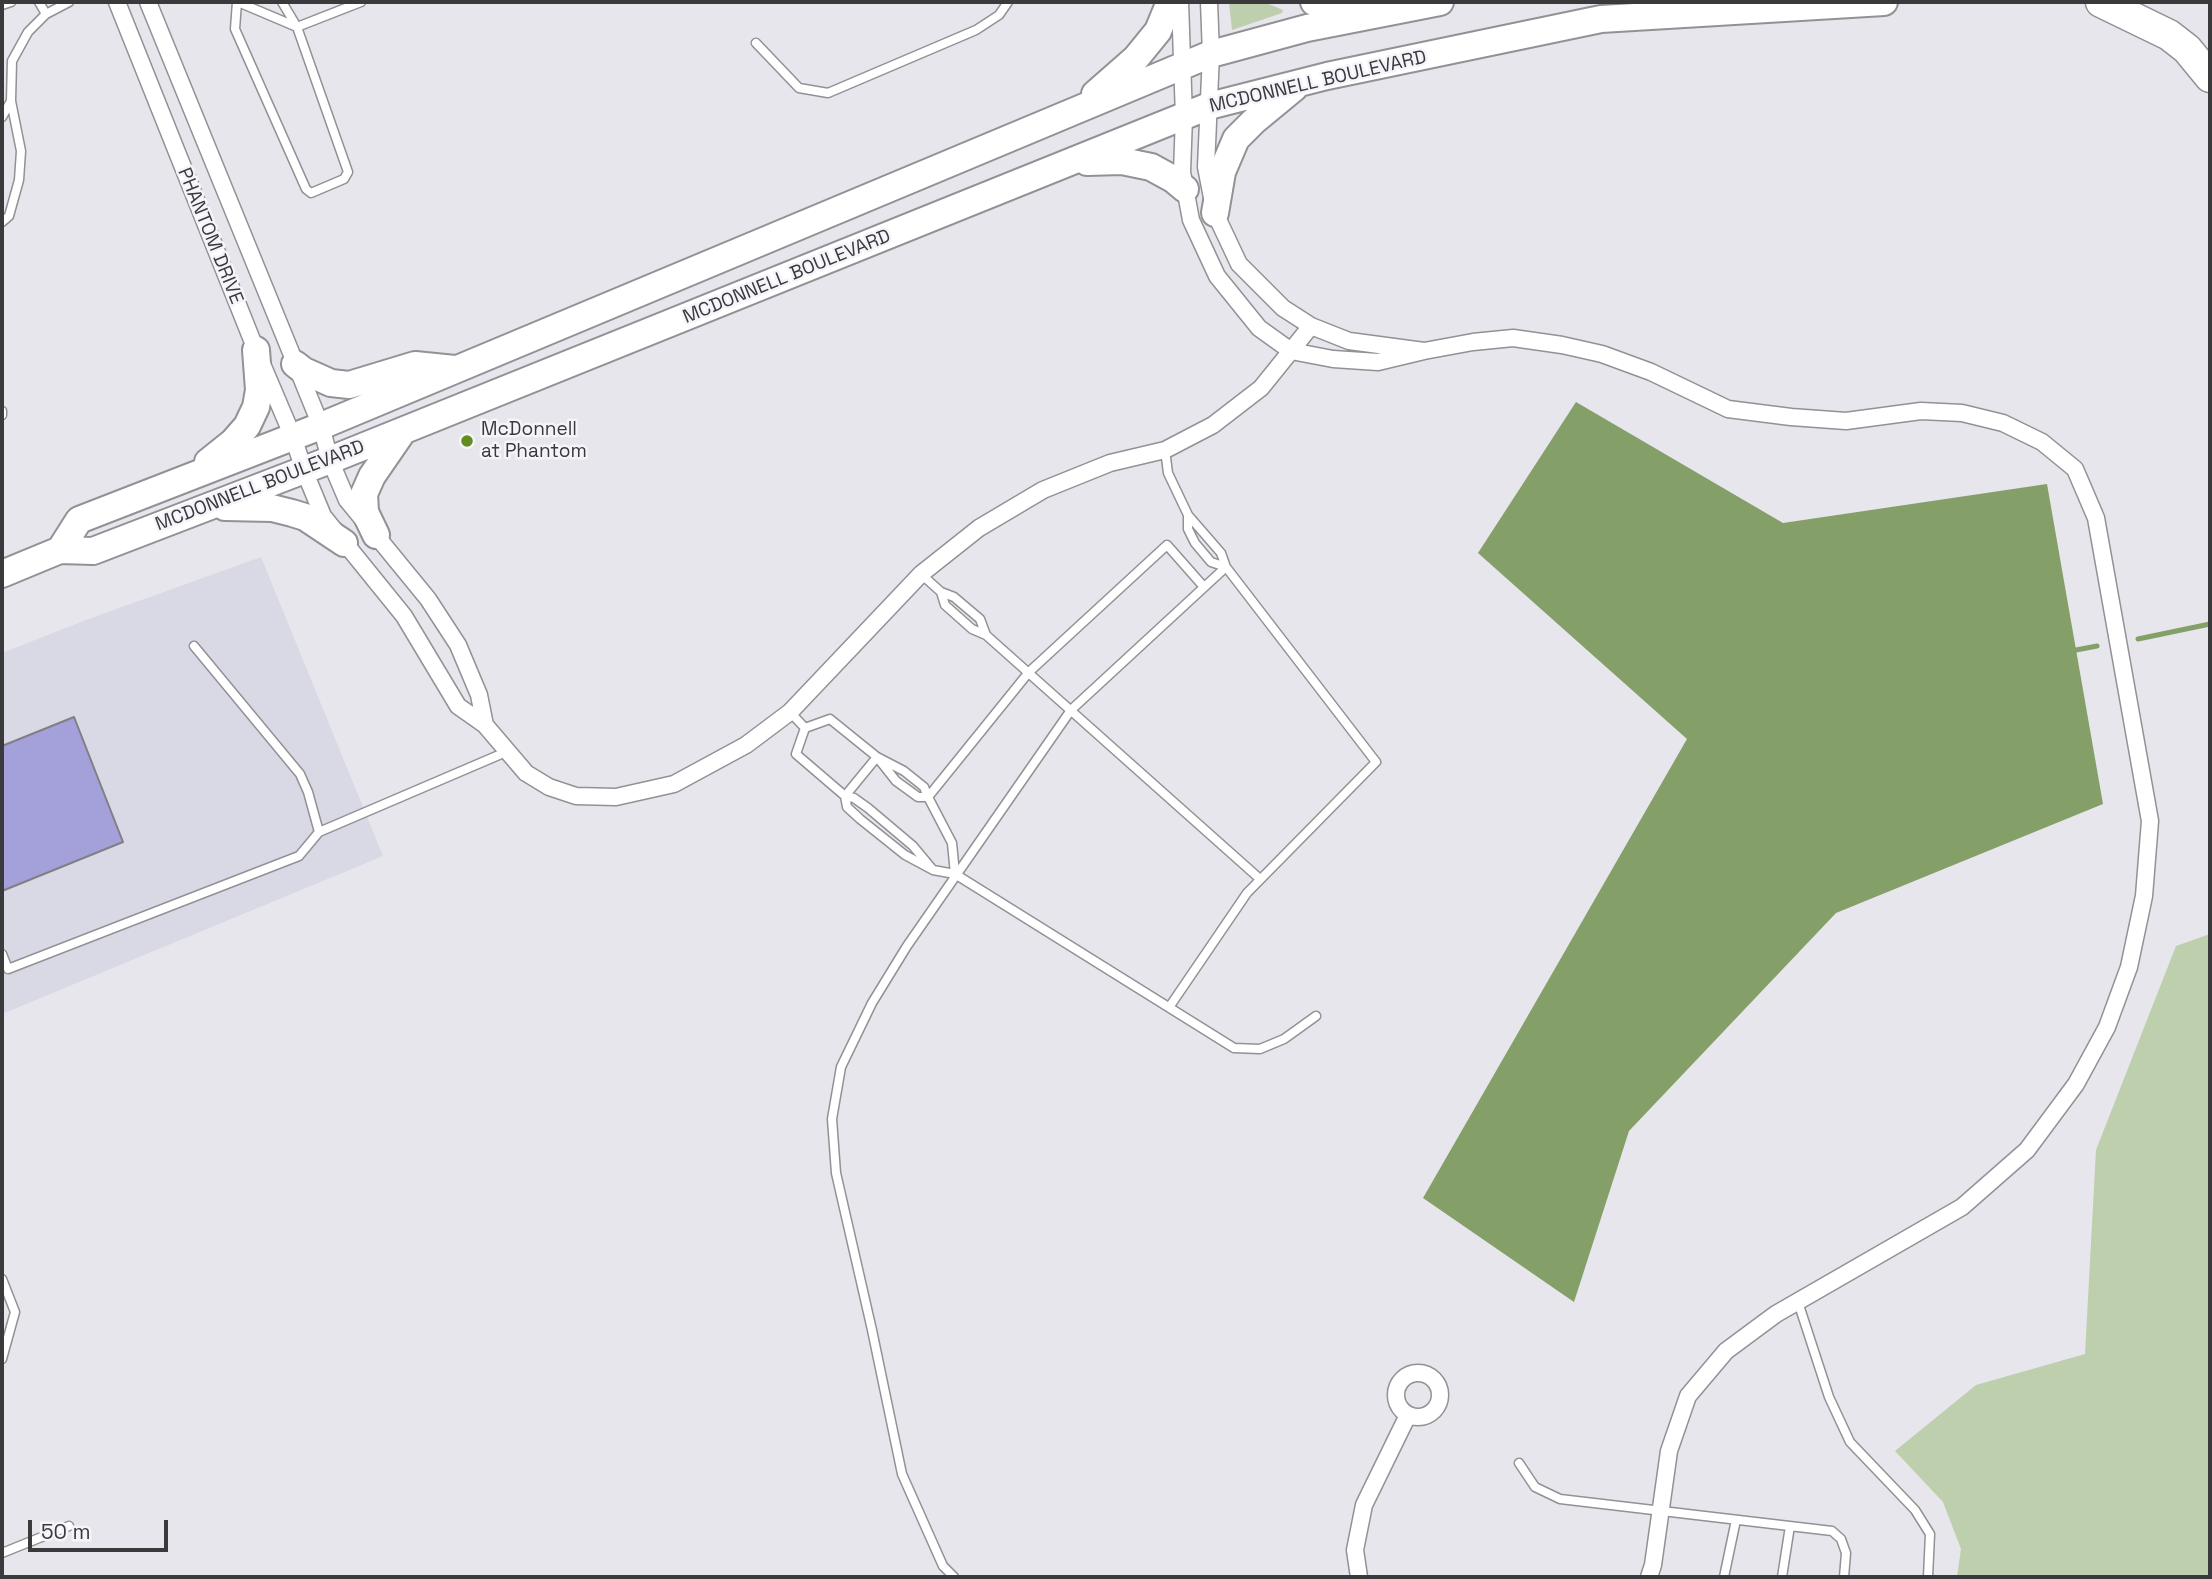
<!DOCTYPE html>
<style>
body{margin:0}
#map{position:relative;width:2212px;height:1579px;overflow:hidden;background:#e6e6ec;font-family:"Space Grotesk",sans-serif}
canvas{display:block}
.frame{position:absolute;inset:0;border:4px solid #3a3a3c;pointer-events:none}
.scale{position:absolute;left:28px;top:1520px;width:140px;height:32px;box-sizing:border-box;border:4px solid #3a3a3c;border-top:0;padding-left:9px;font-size:21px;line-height:24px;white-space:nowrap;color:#3a3a3c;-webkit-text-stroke:5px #f4f4fa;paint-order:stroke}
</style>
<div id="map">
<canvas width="2212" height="1579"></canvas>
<div class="frame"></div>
<div class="scale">50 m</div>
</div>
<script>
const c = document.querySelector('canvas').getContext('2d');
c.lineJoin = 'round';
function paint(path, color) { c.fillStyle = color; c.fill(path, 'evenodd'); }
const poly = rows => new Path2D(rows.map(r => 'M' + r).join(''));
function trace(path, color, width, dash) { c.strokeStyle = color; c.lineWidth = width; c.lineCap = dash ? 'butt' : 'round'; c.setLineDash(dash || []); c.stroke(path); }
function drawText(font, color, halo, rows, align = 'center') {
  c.font = font + ' "Space Grotesk",sans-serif'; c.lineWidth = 5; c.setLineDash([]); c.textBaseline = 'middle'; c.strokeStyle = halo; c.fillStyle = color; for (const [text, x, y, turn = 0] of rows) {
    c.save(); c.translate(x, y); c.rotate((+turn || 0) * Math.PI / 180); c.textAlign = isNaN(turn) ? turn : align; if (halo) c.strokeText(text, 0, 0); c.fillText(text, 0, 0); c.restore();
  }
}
paint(poly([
 [261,557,383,856,2,1014,2,653,86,620]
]), '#d9d9e6');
paint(poly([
 [1229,2,1264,2,1283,10,1282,13,1232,30],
 [2210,934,2210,1577,1957,1577,1961,1549,1943,1502,1895,1451,1976,1385,2085,1354,2096,1150,2176,946]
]), '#becfad');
paint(poly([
 [1576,402,1783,523,2047,484,2103,804,1836,913,1629,1131,1574,1302,1423,1198,1687,739,1478,553]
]), '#849f68');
trace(poly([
 [2138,639,2210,624],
 [2076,650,2097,646]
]), '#849f68', 5);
const building = poly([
 [74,717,123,842,2,891,2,746,74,717]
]);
paint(building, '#a3a0da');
trace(building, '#7f7f84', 2);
const service = poly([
 [39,2,46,14],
 [237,2,235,29,306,189,311,193,344,179,348,172,297,27,282,2],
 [238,2,297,27,361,2],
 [2,5,11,2],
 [756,43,799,88,828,93,976,30,999,15,1008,2],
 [2,117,11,101],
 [2,222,9,216,19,180,21,151,11,101,12,61,28,32,46,14,69,2],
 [2,411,2,415],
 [1165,450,1168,473,1188,515],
 [1188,515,1221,553,1226,567,1211,562,1195,543,1188,529,1188,515],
 [921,574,941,592],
 [1204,587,1167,545,1029,672,928,797,952,843,955,874,1234,1048,1260,1049,1284,1039,1316,1016],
 [941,592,954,597,980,619,986,635,972,629,945,605,941,592],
 [986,635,1260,879],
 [194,646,300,774,308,792,319,832,506,752],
 [790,712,805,728],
 [805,728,830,719,877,757,904,771,924,787,928,797,918,797,896,781,877,757,845,796,847,807,860,819,905,855,933,870],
 [805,728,796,754,845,796,854,798,868,808,913,846,933,870,955,874],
 [2,954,8,969,299,856,319,832],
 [2,1279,15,1312,2,1359],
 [1798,1302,1829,1397,1850,1442,1915,1510,1930,1534,1928,1577],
 [1519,1463,1535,1487,1560,1499,1832,1531,1841,1539,1846,1553,1844,1577],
 [2,1553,69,1526],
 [954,1577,943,1566,902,1474,872,1330,836,1173,832,1119,841,1067,872,1003,907,946,1071,710,1226,567,1376,762,1247,893,1170,1006],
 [1724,1577,1736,1520],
 [1782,1577,1790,1526]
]);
const minor = poly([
 [117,2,256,350,293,437,304,470,323,516,404,616,458,706,485,725,526,773,549,787,576,796,616,797,674,784,746,745,790,712,921,574,979,528,1043,490,1110,463,1165,450,1213,425,1261,388,1311,326],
 [148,2,321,426,330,460,347,500,428,599,458,645,479,695,485,725],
 [1180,2,1184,117,1182,172,1191,220,1217,276,1259,328,1291,351,1333,359,1378,362,1424,351,1349,341,1311,326,1283,308,1239,264,1215,213,1206,167,1211,54,1209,2],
 [1424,351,1473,342,1513,338,1562,345,1602,354,1651,372,1728,409,1791,417,1846,421,1921,411,1962,413,2003,423,2042,442,2075,469,2096,518,2150,821,2144,896,2129,967,2107,1027,2076,1084,2027,1150,1962,1207,1776,1314,1726,1351,1688,1396,1669,1451,1653,1565,1649,1577],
 '1396 1395a22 22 0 1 1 44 0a22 22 0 1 1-44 0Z',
 [1359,1577,1355,1550,1364,1505,1408,1415]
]);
const primary = poly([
 [1314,2,1334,8,1360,11],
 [1095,94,1136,58,1158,31,1170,2],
 [1087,162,1122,161,1151,167,1173,179,1185,189],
 [1215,213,1222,172,1236,139,1254,121,1294,88],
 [295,364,304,371,331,383,349,385,415,365,455,369],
 [208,462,233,442,247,426,256,407,259,390,256,350],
 [225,507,272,508,292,513,305,517,344,543],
 [376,535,365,512,364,494,372,476,403,431],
 [60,550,79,520,321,426,1211,54,1307,28,1440,2],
 [2,574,60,550,93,551,330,460,1209,106,1327,76,1601,19,1884,2]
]);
const motorway = poly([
 [2101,2,2169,35,2187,49,2210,77]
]);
trace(service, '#919196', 11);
trace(minor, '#919196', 19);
trace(primary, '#919196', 30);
trace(motorway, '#919196', 33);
trace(service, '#fff', 8);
trace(minor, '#fff', 16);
trace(primary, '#fff', 26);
trace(motorway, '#fff', 30);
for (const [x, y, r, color] of [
 [467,441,7,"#618d1f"]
]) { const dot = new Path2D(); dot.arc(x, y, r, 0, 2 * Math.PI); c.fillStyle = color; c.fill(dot); trace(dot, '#f4f4fa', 2.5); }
drawText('19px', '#3a3a3c', '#f4f4fa', [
 ["MCDONNELL BOULEVARD",1318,82,-13],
 ["PHANTOM DRIVE",210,236,68],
 ["MCDONNELL BOULEVARD",787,277,-22],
 ["MCDONNELL BOULEVARD",260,486,-21]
]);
drawText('19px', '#3a3a3c', '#f4f4fa', [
 ["McDonnell",481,430],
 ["at Phantom",481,452]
], 'left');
</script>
